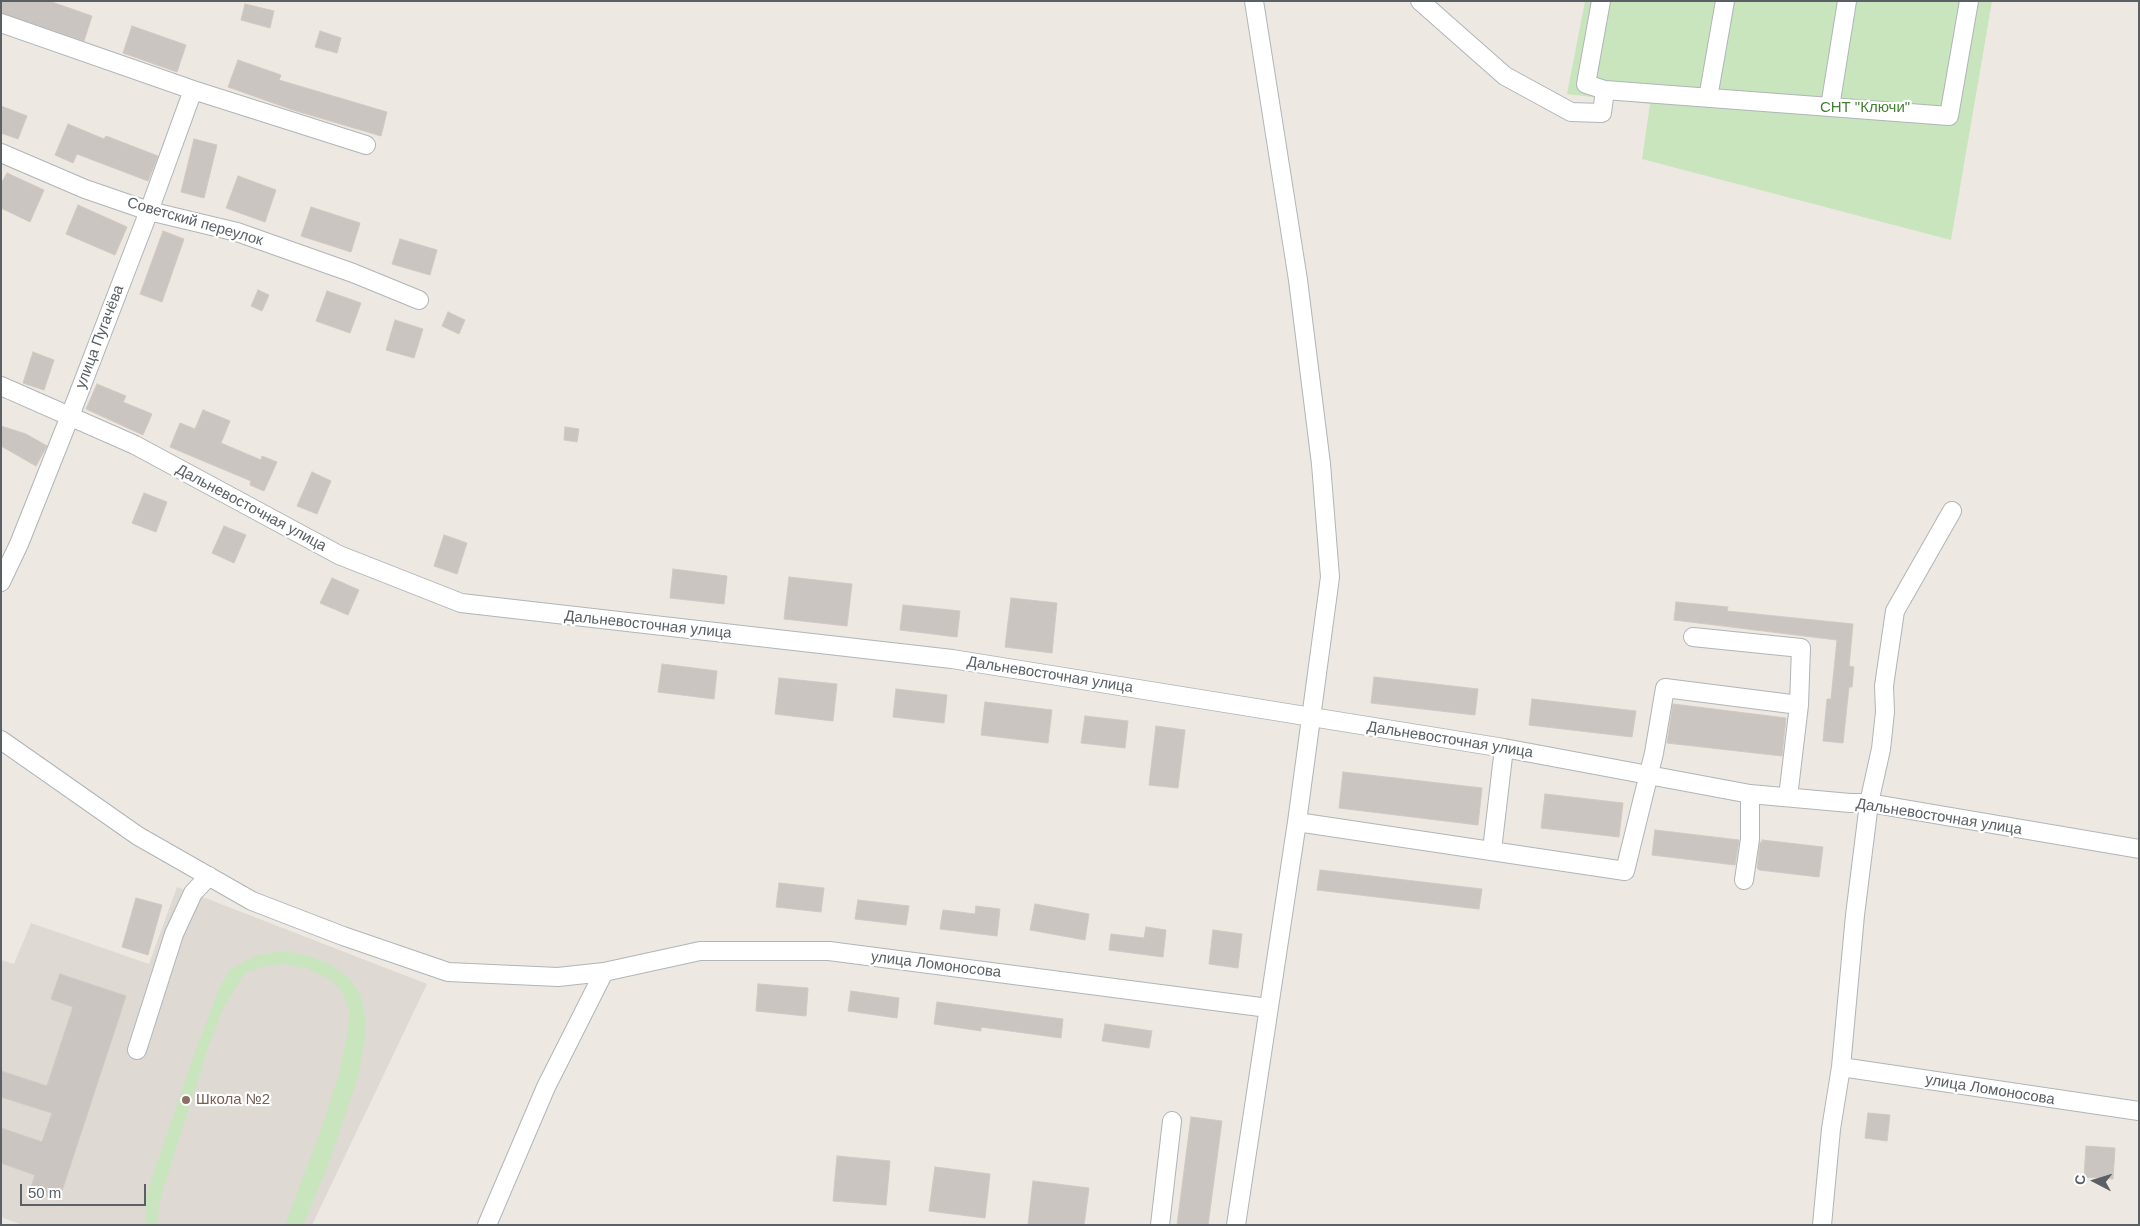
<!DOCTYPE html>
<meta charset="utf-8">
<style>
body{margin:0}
#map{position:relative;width:2140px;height:1226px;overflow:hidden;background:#ede8e2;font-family:Helvetica,sans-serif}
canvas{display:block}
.frame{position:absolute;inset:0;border:2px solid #5a6063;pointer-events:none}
.north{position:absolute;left:2070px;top:1156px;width:50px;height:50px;-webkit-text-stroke:4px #fff;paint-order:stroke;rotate:275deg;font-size:14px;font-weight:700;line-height:20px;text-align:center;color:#5a6063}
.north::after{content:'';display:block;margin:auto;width:18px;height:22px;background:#5a6063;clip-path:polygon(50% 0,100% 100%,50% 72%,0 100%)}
.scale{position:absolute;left:20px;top:1184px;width:126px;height:22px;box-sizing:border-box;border:2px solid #5a6063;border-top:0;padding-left:6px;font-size:15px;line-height:18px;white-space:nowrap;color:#5a6063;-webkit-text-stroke:4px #fff;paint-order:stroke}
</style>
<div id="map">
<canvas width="2140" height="1226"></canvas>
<div class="frame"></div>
<div class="north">С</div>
<div class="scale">50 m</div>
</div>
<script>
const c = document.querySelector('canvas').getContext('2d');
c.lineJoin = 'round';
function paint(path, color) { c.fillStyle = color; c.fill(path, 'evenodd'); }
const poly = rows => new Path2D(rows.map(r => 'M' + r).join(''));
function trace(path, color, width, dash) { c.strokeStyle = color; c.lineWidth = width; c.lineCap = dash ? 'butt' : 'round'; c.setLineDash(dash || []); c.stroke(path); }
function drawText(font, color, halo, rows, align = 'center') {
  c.font = font + ' Helvetica,sans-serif'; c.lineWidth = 4.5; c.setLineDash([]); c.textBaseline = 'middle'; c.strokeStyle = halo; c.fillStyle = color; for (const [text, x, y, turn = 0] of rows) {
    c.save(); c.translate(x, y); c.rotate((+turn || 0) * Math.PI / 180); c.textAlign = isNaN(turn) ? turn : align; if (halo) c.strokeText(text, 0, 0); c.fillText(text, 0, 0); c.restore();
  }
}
paint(poly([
 [177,887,427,984,312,1225,22,1225,1,1217,1,960,14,964,31,923,149,964]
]), '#dfd9d3');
paint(poly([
 [1585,1,1992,1,1951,240,1642,159,1650,104,1567,94],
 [284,951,309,956,327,963,348,977,361,996,365,1015,365,1038,358,1077,327,1168,303,1225,285,1225,320,1132,339,1074,348,1031,349,1010,342,991,329,979,306,968,284,964,263,966,244,974,222,1011,208,1048,166,1180,159,1205,158,1225,145,1225,146,1196,191,1063,218,991,230,969,258,955]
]), '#c8e5be');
const building = poly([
 [1,1,49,1,92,16,84,41,1,13,1,1],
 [245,4,274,11,270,28,241,20,245,4],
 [132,26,186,45,177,72,123,53,132,26],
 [320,31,341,38,337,53,315,47,320,31],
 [238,60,281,75,279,80,387,112,381,136,293,110,228,87,238,60],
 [1,106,27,116,18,139,1,133,1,106],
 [68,124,104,139,106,136,158,156,148,181,77,154,73,163,55,155,68,124],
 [194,139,217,145,204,198,181,192,194,139],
 [7,173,44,190,30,222,1,208,1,184,7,173],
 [238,176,276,190,265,222,226,208,238,176],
 [78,205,127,227,115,255,66,234,78,205],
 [311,207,360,223,351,252,301,236,311,207],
 [163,231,184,239,162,302,140,294,163,231],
 [400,239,437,250,430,275,392,264,400,239],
 [258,290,269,295,262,311,251,306,258,290],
 [327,291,361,303,350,333,316,321,327,291],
 [448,312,465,320,459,334,442,326,448,312],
 [395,320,423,329,414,358,386,350,395,320],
 [33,352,54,360,44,390,23,383,33,352],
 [97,384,126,396,123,402,152,414,143,435,86,409,97,384],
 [203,410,230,421,221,443,261,460,262,456,277,462,264,491,250,485,251,481,170,447,180,423,195,429,203,410],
 [1,426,26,434,47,446,36,466,1,446,1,426],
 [565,427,579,429,577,442,564,440,565,427],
 [312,472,331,481,317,514,297,506,312,472],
 [144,493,167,502,156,532,132,523,144,493],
 [224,526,246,535,234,563,212,553,224,526],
 [444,535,467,543,457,574,434,566,444,535],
 [673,569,727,576,724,604,670,598,673,569],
 [789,577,852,584,847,626,784,619,789,577],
 [332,578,359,590,348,615,320,603,332,578],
 [1011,598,1057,603,1052,653,1005,647,1011,598],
 [1676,602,1728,607,1727,611,1853,624,1849,666,1854,667,1852,687,1849,687,1843,743,1823,741,1827,699,1831,699,1837,640,1674,620,1676,602],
 [903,605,960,611,957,637,900,630,903,605],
 [662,664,717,671,714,699,658,692,662,664],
 [1374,677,1478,689,1475,715,1371,703,1374,677],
 [779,678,837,684,833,721,775,714,779,678],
 [896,689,947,695,944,723,893,717,896,689],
 [1532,699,1636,711,1632,737,1529,725,1532,699],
 [985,702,1052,710,1048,743,981,735,985,702],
 [1673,704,1786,718,1782,756,1667,743,1673,704],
 [1085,716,1128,721,1125,748,1081,743,1085,716],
 [1156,726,1185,730,1178,788,1149,785,1156,726],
 [1343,772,1482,788,1478,825,1339,808,1343,772],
 [1545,794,1623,803,1619,837,1541,828,1545,794],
 [1655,830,1739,840,1735,865,1652,855,1655,830],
 [1762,840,1823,847,1819,877,1759,870,1757,868,1760,842,1762,843,1762,840],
 [1320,870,1482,889,1479,909,1317,890,1320,870],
 [779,883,824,888,821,912,776,907,779,883],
 [136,898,162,905,148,955,122,947,136,898],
 [858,900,909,906,906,925,855,919,858,900],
 [1035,904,1089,914,1085,940,1030,930,1035,904],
 [976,906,1000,909,997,936,940,929,943,910,975,914,976,906],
 [1146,927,1166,930,1163,957,1109,950,1111,934,1144,938,1146,927],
 [1213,930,1242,934,1238,968,1209,964,1213,930],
 [60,974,126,996,59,1200,30,1190,35,1175,1,1163,1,1128,42,1142,52,1113,1,1097,1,1071,47,1086,73,1007,51,999,60,974],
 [758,984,808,988,806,1016,756,1011,758,984],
 [851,991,899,998,897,1018,848,1011,851,991],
 [937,1002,1063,1019,1061,1038,981,1027,981,1031,934,1024,937,1002],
 [1105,1024,1152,1031,1149,1048,1102,1041,1105,1024],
 [1868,1113,1890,1115,1887,1141,1865,1138,1868,1113],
 [1191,1117,1222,1121,1208,1225,1177,1225,1191,1117],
 [2086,1146,2115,1148,2113,1179,2084,1177,2086,1146],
 [837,1156,890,1161,886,1205,833,1201,837,1156],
 [935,1167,990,1174,985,1218,929,1211,935,1167],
 [1033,1181,1089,1188,1084,1225,1028,1225,1033,1181]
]);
paint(building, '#cac5c1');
trace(building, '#d2c8c0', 1);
const minor = poly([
 [1420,1,1505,76,1571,112,1602,113,1605,90],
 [1601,1,1586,84,1605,90,1949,116,1969,1],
 [1,23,193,90,366,145],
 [1708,98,1725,1],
 [1830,107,1847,1],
 [1,153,85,189,149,211,237,232,353,273,419,300],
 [1,386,135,445,339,555,461,603,952,659,1504,748,1750,794,1850,803,1869,803,2139,849],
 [1,582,19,544,70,416,149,211,193,90],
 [1693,637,1801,648,1799,705],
 [1,740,138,836,252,901,343,936,448,972,558,977,604,972,700,951,829,951,1268,1008],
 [1297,822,1625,871,1654,753,1665,688,1799,705,1788,797],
 [1492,850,1504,748],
 [1744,880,1750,839,1750,794],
 [137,1050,174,934,193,893,209,876],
 [1841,1067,2139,1111],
 [487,1225,546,1087,604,972],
 [1160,1225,1172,1121],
 [1236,1225,1297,822,1330,577,1321,464,1298,280,1254,1],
 [1822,1225,1831,1129,1841,1067,1855,915,1869,803,1881,749,1885,712,1884,686,1895,611,1952,511]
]);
trace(minor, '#b0b5b7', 20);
trace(minor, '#fff', 18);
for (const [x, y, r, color] of [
 [186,1100,5,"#8d6e63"]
]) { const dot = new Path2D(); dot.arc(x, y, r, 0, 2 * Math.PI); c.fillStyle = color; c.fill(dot); trace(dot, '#fff', 2); }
drawText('15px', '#448034', '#fff', [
 ["СНТ \"Ключи\"",1865,108]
]);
drawText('15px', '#5a6063', '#fff', [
 ["Советский переулок",195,222,16],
 ["улица Пугачёва",100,337,-69],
 ["Дальневосточная улица",251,508,28],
 ["Дальневосточная улица",648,625,6],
 ["Дальневосточная улица",1050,675,9],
 ["Дальневосточная улица",1450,740,9],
 ["Дальневосточная улица",1939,817,9],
 ["улица Ломоносова",936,965,7],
 ["улица Ломоносова",1990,1090,9]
]);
drawText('15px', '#785e54', '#fff', [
 ["Школа №2",196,1100]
], 'left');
</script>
